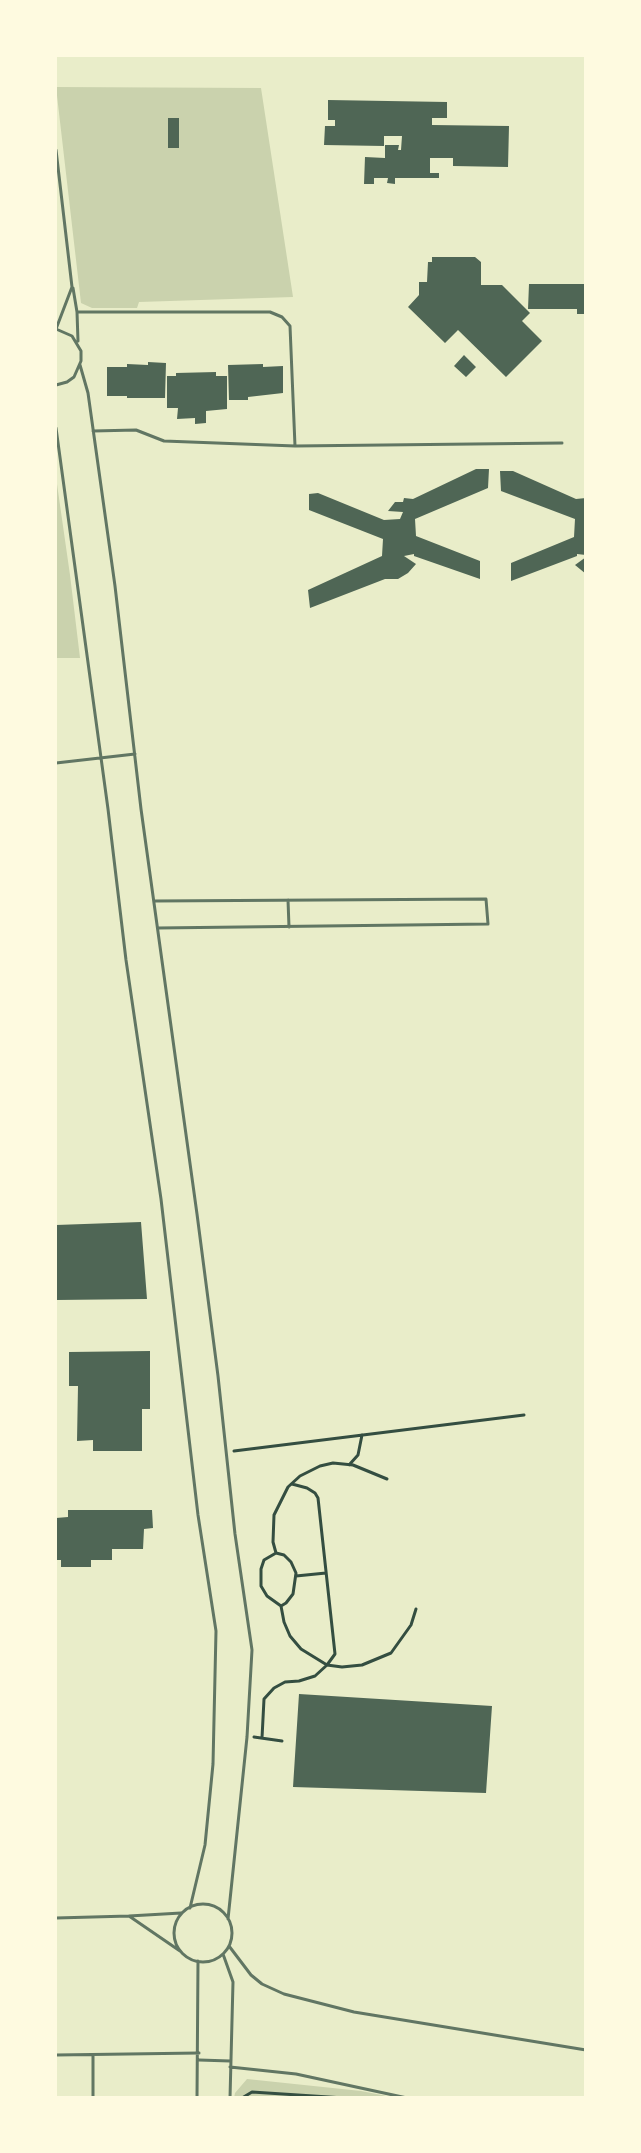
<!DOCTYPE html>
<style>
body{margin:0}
#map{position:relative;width:641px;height:2153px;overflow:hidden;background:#e9edc9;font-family:"PT Sans",sans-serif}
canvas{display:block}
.frame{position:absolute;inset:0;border:57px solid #fefae0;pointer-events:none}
</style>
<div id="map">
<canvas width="641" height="2153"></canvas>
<div class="frame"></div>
</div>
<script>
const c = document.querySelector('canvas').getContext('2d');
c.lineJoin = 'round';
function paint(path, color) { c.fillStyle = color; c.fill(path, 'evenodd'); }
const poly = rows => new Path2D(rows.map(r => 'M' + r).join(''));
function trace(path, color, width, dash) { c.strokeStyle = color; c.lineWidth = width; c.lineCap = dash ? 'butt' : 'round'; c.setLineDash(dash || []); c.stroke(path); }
paint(poly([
 [56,87,261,88,293,297,139,302,137,308,92,308,81,303],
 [56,477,70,575,80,658,56,658],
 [247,2079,361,2091,392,2097,234,2098,235,2093]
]), '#cad2ad');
paint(poly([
 [328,100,447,102,447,118,432,118,432,125,509,126,508,167,453,166,453,158,430,158,430,173,439,173,439,178,395,178,395,184,387,183,388,178,374,178,374,184,364,184,365,157,385,158,385,145,399,145,398,150,401,150,402,136,384,136,384,146,324,145,325,126,335,126,335,120,328,120],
 [168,118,179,118,179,148,168,148],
 [432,257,475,257,481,262,481,285,502,285,530,313,522,321,542,341,506,377,458,330,445,343,408,307,419,295,419,282,427,282,428,262,432,262],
 [529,284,586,284,586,314,577,314,577,309,528,309],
 [464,355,476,367,466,377,454,366],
 [148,362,166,363,165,398,127,398,127,396,107,396,107,367,127,367,127,364,148,365],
 [263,364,263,367,283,366,283,393,248,397,248,400,229,400,228,365],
 [216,372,216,376,227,376,227,409,206,411,206,423,195,424,195,418,177,419,178,408,167,408,167,376,176,376,176,373],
 [476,469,489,469,488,488,415,519,416,536,480,561,480,579,414,556,414,554,404,556,416,564,408,573,398,579,385,579,310,608,308,590,382,556,383,539,309,510,309,494,318,493,384,520,400,519,403,512,388,511,395,502,403,502,404,498,413,499],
 [500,471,513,471,576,499,586,498,586,555,577,554,577,556,511,581,511,563,574,537,575,519,501,491],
 [586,557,586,574,575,565],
 [141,1222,147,1299,56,1300,56,1225],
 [150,1351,150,1409,142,1409,142,1451,93,1451,93,1440,77,1441,78,1386,69,1386,69,1352],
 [68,1510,152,1510,153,1528,144,1529,143,1549,112,1549,112,1560,91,1560,91,1567,61,1567,61,1560,56,1560,56,1518,68,1517],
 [299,1694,492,1706,486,1793,293,1787]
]), '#4f6655');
trace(poly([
 [234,1451,524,1415],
 [349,1465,358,1455,362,1435],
 [276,1553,273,1542,274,1515,288,1487,300,1476,320,1466,333,1463,353,1465,387,1479],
 [276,1553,284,1555,291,1562,296,1573,293,1594,286,1603,281,1606,267,1596,261,1586,261,1569,264,1560,276,1553],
 [296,1576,326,1573],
 [281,1606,284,1622,290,1636,301,1649,327,1665,342,1667,362,1665,391,1653,411,1625,416,1609],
 [254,1737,282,1741],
 [262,1738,264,1699,274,1688,285,1682,299,1681,315,1676,327,1665,335,1654,318,1498,315,1493,307,1488,292,1484],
 [242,2098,252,2092,344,2098]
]), '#344e41', 3);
trace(poly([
 [56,150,72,287,56,329],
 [73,288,77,312,78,341],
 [77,312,270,312,282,317,290,326,295,446],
 [56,329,72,336,81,351,81,361,74,377,67,382,56,385],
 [80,365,88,393,115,586,141,809,197,1214,218,1376,235,1534,252,1650,247,1737,228,1919],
 [56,428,108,809,126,960,161,1199,198,1515,216,1631,213,1764,205,1845,190,1908],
 [93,431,136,430,164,441,295,446,562,443],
 [56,763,135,754],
 [288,900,289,927],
 [154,901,486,899,488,924,158,928],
 '174 1933a29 29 0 1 1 58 0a29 29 0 1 1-58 0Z',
 [56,1918,129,1916],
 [229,1946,251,1975,262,1984,284,1994,354,2012,586,2050],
 [180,1951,129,1916,181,1913],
 [223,1954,233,1982,230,2098],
 [56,2055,199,2053],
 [199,2060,230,2061],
 [230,2067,296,2074,407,2098],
 [93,2098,93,2055],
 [197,2098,198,1961]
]), '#617663', 3);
</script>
